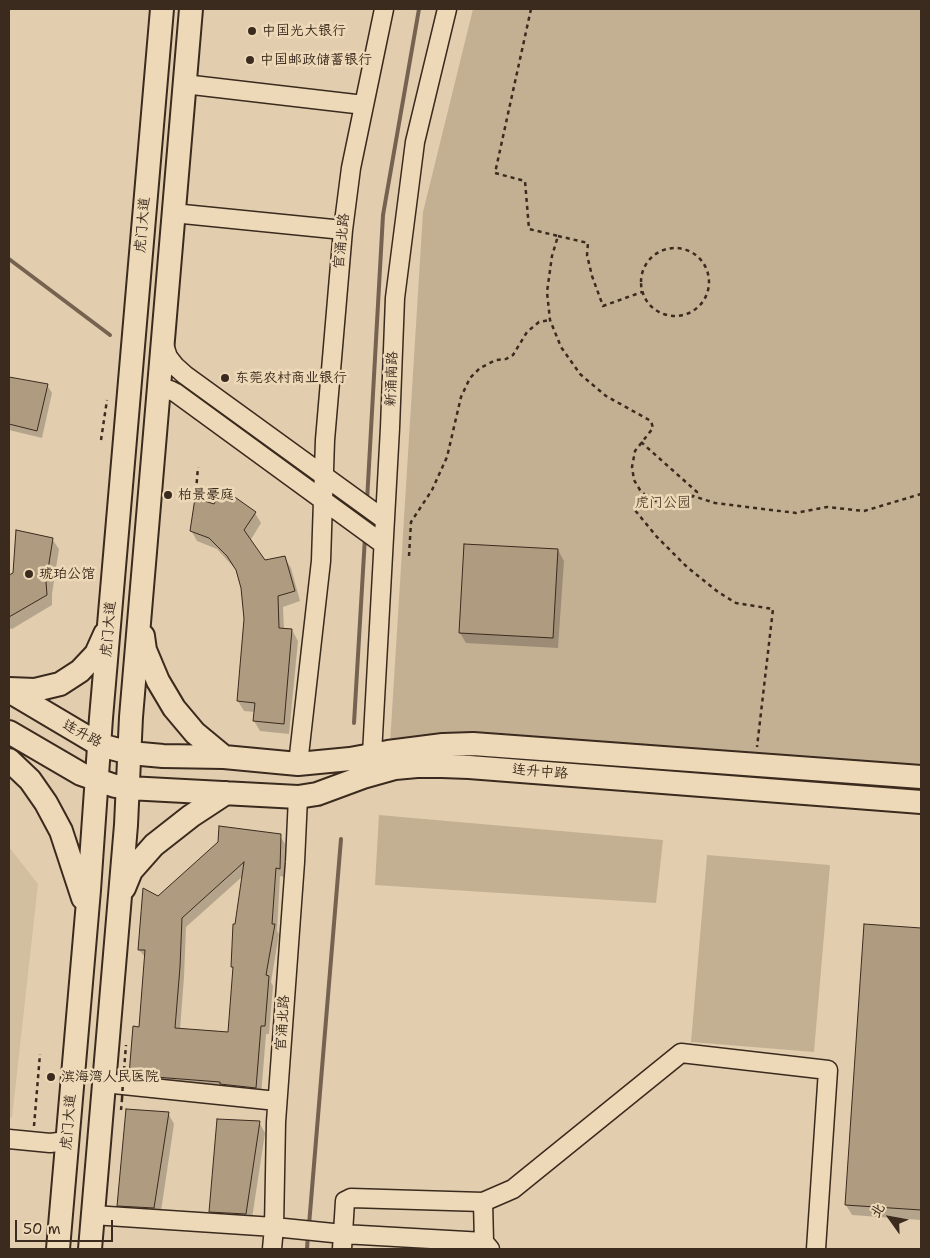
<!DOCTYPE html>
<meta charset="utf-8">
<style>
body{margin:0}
#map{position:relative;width:930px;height:1258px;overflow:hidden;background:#e2ceae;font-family:"Shantell Sans","LXGW WenKai TC",sans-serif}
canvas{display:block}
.frame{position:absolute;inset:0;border:10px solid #3b2a1e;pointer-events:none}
.north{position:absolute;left:865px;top:1193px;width:50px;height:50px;-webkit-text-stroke:4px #edd9b7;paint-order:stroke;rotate:302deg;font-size:14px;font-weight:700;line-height:20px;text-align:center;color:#3b2a1e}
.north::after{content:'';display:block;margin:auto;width:18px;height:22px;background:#3b2a1e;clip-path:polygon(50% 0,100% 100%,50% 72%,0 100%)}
.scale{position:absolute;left:15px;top:1220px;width:98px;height:22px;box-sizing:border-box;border:2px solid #3b2a1e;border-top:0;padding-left:6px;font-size:15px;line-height:18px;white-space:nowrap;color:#3b2a1e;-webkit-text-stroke:4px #edd9b7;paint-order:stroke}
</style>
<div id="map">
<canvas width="930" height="1258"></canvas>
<div class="frame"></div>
<div class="north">北</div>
<div class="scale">50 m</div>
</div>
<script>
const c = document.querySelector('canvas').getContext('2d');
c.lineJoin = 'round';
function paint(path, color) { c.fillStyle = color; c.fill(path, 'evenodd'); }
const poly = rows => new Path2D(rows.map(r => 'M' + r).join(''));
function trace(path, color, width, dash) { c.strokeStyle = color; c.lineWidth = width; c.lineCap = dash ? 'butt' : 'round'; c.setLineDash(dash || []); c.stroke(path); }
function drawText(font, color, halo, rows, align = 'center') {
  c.font = font + ' "Shantell Sans","LXGW WenKai TC",sans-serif'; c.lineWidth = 5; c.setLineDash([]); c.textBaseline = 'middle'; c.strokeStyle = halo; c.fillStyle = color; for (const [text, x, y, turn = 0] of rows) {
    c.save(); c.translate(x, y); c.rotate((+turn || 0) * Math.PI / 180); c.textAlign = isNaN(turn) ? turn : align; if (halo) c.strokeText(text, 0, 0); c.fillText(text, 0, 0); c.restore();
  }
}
paint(poly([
 [9,847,38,884,12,1118,9,1117]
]), '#d2bfa0');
paint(poly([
 [473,9,921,9,921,783,390,744,423,212],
 [379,815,663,840,656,903,375,885],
 [707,855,830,865,814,1052,691,1042]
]), '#c3b093');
paint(poly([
 [9,378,47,385,52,393,42,438,9,430],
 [215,506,255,513,261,523,250,541,264,561,285,558,291,568,300,601,283,607,284,630,292,630,298,641,289,734,260,731,254,721,255,712,244,711,238,701,245,619,242,587,238,572,217,549,197,541,191,530],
 [52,539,59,549,52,594,52,605,12,629,9,628,9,582,13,585],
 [558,550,564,561,558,648,466,643,460,633],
 [280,836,285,844,284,877,280,876,277,931,279,934,271,982,273,986,269,1034,266,1034,261,1096,136,1083,131,1075,140,1028,146,958,139,950,159,898],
 [243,876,232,967,234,970,229,1033,180,1030,184,977,186,927],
 [865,925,921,929,921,1220,852,1215,846,1205],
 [168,1113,174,1124,160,1218,125,1216,119,1206],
 [259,1122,265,1133,251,1225,216,1222,210,1212]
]), '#0003');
trace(poly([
 [9,259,110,335],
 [210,404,319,484],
 [328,491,366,519],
 [367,501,383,215,419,9],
 [354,723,365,537],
 [309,1225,341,839],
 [307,1249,308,1234]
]), '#756250', 4);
const building = poly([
 [9,377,48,384,37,431,9,424,9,377],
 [222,488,256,512,244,530,265,560,285,556,295,591,278,596,279,628,292,629,284,724,253,721,255,703,237,701,244,619,241,588,236,570,227,556,209,538,190,531,195,498,214,504,222,488],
 [16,530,53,538,46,582,47,595,9,617,9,575,13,573,16,530],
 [464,544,558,549,553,638,459,633,464,544],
 [219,826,281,834,280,869,276,868,272,924,275,924,266,975,269,976,265,1026,261,1026,256,1088,220,1084,220,1082,129,1075,133,1026,139,1027,145,950,138,950,143,888,158,896,218,842,219,826],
 [244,862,235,924,233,924,231,967,233,967,228,1032,175,1028,180,967,182,918,244,862],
 [864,924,921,928,921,1210,845,1205,864,924],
 [126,1109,169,1112,154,1208,117,1206,126,1109],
 [217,1119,260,1121,246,1214,209,1212,217,1119]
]);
paint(building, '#ae9b80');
trace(building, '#3b2a1e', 1);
const minor = poly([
 [184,84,364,105],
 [173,213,343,230],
 [163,342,168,357,175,366,185,375,385,520],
 [158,399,160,394,166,390,170,390,176,393,383,544],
 [372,754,390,428,395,298,415,142,447,9],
 [298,764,321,561,325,440,343,230,351,168,384,9],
 [104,1083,277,1101],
 [9,1139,50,1143,67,1141],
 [93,1215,274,1227,343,1234,484,1242],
 [272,1249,274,1227,276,1122,295,862,298,797],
 [342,1249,345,1201,351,1198,483,1202],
 [490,1249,484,1242,483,1202,513,1189,681,1053,828,1070,816,1249]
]);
const major = poly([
 [143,636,145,650,158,681,174,708,195,733,224,757],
 [9,689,35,690,60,684,80,671,96,654,105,634],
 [9,691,100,745,130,753,163,756,224,757,298,764,350,759,388,752,443,745,473,744,921,777],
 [9,732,81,774,115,786,128,788,298,797,317,794,363,777,395,768,417,766,442,766,469,767,921,802],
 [9,760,30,780,46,803,61,831,83,898],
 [124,888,131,871,154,845,191,816,226,793],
 [58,1249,89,890,101,718,162,9],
 [90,1249,126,825,131,717,191,9]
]);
trace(minor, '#3b2a1e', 21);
trace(major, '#3b2a1e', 26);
trace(poly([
 [531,9,495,173,525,181,529,229,558,236,552,256,547,292,550,320,561,347,580,374,606,396,651,421,653,428,635,451,632,467,634,480,640,490,646,496,634,509,657,537,687,567,718,592,736,603,773,609,757,747],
 [558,236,588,243,587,255,592,276,603,306,642,292],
 '641 282a34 34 0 1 1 68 0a34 34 0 1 1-68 0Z',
 [101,440,107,400],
 [641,442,697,492,693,496],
 [196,491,198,467],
 [646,496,660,503,671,504,683,502,693,496,715,503,796,513,827,507,864,511,921,494],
 [409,556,411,522,432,490,447,457,461,397,470,378,480,368,496,360,506,359,513,355,527,332,539,322,550,320],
 [124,1070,126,1045],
 [121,1110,122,1099],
 [34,1126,40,1054]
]), '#3b2a1e', 2.5, [4, 4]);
trace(minor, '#edd9b7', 18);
trace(major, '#edd9b7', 22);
trace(poly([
 [122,1099,123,1081]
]), '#3b2a1e', 2.5, [4, 4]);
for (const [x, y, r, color] of [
 [252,31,5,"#3b2a1e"],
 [250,60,5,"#3b2a1e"],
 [225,378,5,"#3b2a1e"],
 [168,495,5,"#3b2a1e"],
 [29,574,5,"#3b2a1e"],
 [51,1077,5,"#3b2a1e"]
]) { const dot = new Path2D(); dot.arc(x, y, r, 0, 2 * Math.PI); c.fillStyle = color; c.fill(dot); trace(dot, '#edd9b7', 2); }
drawText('14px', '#3b2a1e', '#edd9b7', [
 ["中国光大银行",262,31],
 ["中国邮政储蓄银行",260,60],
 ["东莞农村商业银行",235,378],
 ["柏景豪庭",178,495],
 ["琥珀公馆",39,574],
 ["滨海湾人民医院",61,1077]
], 'left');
drawText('14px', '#3b2a1e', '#edd9b7', [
 ["虎门大道",143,225,-85],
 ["官涌北路",342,241,-84],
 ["新涌南路",392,379,-88],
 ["虎门大道",109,629,-85],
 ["连升路",82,734,28],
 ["连升中路",540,772,5],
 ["官涌北路",283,1023,-86],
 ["虎门大道",69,1122,-85]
]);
drawText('14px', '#564535', '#edd9b7', [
 ["虎门公园",663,503]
]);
</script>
